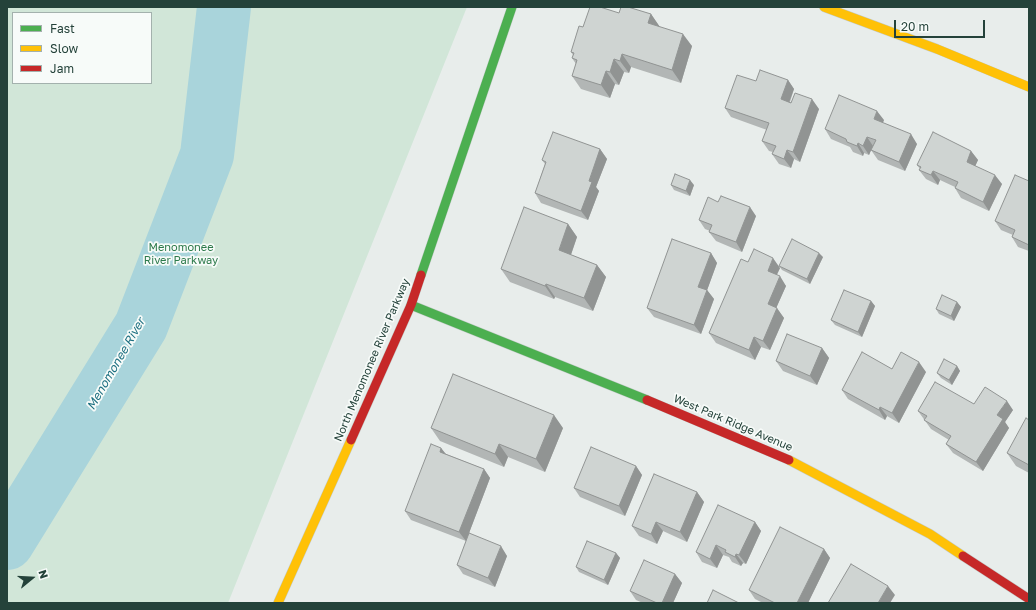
<!DOCTYPE html>
<style>
body{margin:0}
#map{position:relative;width:1036px;height:610px;overflow:hidden;background:#e8edeb;font-family:"Golos Text",sans-serif}
canvas{display:block}
.frame{position:absolute;inset:0;border:8px solid #24423a;pointer-events:none}
.legend{position:absolute;left:12px;top:12px;width:140px;height:72px;box-sizing:border-box;background:#f7fbf9;border:1px solid #a3b1ad;margin:0;padding:5px 7px;list-style:none;font-size:12px;color:#24423a}
.legend li{display:flex;align-items:center;gap:8px;height:20px}
.legend b{width:20px;border:1px solid #a3b1ad}
.north{position:absolute;left:12px;top:558px;width:40px;height:40px;-webkit-text-stroke:3px #f7fbf9;paint-order:stroke;rotate:72deg;font-size:11px;font-weight:700;line-height:16px;text-align:center;color:#24423a}
.north::after{content:'';display:block;margin:auto;width:14px;height:18px;background:#24423a;clip-path:polygon(50% 0,100% 100%,50% 72%,0 100%)}
.scale{position:absolute;left:894px;top:20px;width:91px;height:18px;box-sizing:border-box;border:2px solid #24423a;border-top:0;padding-left:5px;font-size:12px;line-height:14px;white-space:nowrap;color:#24423a;-webkit-text-stroke:3px #f7fbf9;paint-order:stroke}
</style>
<div id="map">
<canvas width="1036" height="610"></canvas>
<div class="frame"></div>
<ul class="legend">
<li><b style="height:5px;background:#4caf50"></b>Fast</li>
<li><b style="height:5px;background:#ffc107"></b>Slow</li>
<li><b style="height:5px;background:#c62828"></b>Jam</li>
</ul>
<div class="north">N</div>
<div class="scale">20 m</div>
</div>
<script>
const c = document.querySelector('canvas').getContext('2d');
c.lineJoin = 'round';
function paint(path, color) { c.fillStyle = color; c.fill(path, 'evenodd'); }
const poly = rows => new Path2D(rows.map(r => 'M' + r).join(''));
function trace(path, color, width, dash) { c.strokeStyle = color; c.lineWidth = width; c.lineCap = dash ? 'butt' : 'round'; c.setLineDash(dash || []); c.stroke(path); }
function drawText(font, color, halo, rows, align = 'center') {
  c.font = font + ' "Golos Text",sans-serif'; c.lineWidth = 3.5; c.setLineDash([]); c.textBaseline = 'middle'; c.strokeStyle = halo; c.fillStyle = color; for (const [text, x, y, turn = 0] of rows) {
    c.save(); c.translate(x, y); c.rotate((+turn || 0) * Math.PI / 180); c.textAlign = isNaN(turn) ? turn : align; if (halo) c.strokeText(text, 0, 0); c.fillText(text, 0, 0); c.restore();
  }
}
paint(poly([
 [7,7,467,7,228,603,7,603],
 [13,13,151,13,151,83,13,83]
]), '#d1e6d8');
trace(poly([
 [7,543,141,326,207,155,224,7]
]), '#a9d4db', 54);
const fast = poly([
 [421,275,512,7],
 [411,305,647,400]
]);
const slow = poly([
 [824,7,937,49,1029,87],
 [789,460,930,534,963,556],
 [278,603,351,440]
]);
const jam = poly([
 [647,400,789,460],
 [351,440,411,305,421,275],
 [963,556,1029,599]
]);
trace(fast, '#c3cbc8', 10);
trace(slow, '#c3cbc8', 10);
trace(jam, '#c3cbc8', 10);
trace(fast, '#4caf50', 9);
trace(slow, '#ffc107', 9);
trace(jam, '#c62828', 9);
paint(poly([
 [619,13,651,14,659,26,692,46,681,83,631,67,629,73,624,72,619,85,615,84,610,98,581,89,572,76,576,64,572,58,573,55,571,52,583,27],
 [788,80,794,89,790,102,819,109,800,162,794,159,791,168,779,164,772,154,773,152,769,151,762,141,767,130,731,117,725,108,756,81],
 [884,120,883,123,917,144,905,171,878,160,871,150,869,155,864,153,863,156,853,152,850,147,831,139,825,129],
 [600,149,607,159,596,187,599,191,588,220,541,203,535,193,545,164,542,160],
 [971,151,978,160,975,166,1002,184,989,211,961,198,955,188,955,187,940,180,938,185,926,179,919,170,920,169,917,165],
 [1029,181,1029,251,1018,247,1012,237,1013,235,1001,230,995,221],
 [671,185,694,185,690,196,674,190],
 [718,202,756,216,742,252,716,241,709,232,710,231,705,229,699,220],
 [568,224,577,237,571,255,597,265,606,277,593,311,555,297,554,299,510,282,501,269],
 [711,253,717,263,707,290,714,299,701,334,654,317,647,308],
 [823,257,810,284,782,270,779,266],
 [748,262,780,268,777,275,786,286,776,308,784,318,770,350,761,347,755,360,716,343,709,333],
 [871,301,875,306,862,337,835,325,831,320],
 [957,302,961,307,954,321,939,314,936,309],
 [822,348,829,358,817,385,783,371,776,361],
 [957,366,960,371,952,385,941,378,937,373],
 [892,369,926,372,899,423,887,416,885,420,848,399,842,390],
 [974,404,1013,410,1005,422,1009,428,983,471,953,453,946,444,949,440,931,429,918,411],
 [1029,420,1029,473,1016,466,1007,453],
 [431,428,563,428,545,472,508,457,504,467,440,441],
 [441,448,446,454,484,469,490,478,469,533,507,556,495,587,463,574,457,565,466,541,411,520,405,511],
 [636,466,642,475,625,516,580,497,574,488],
 [697,492,704,502,687,542,663,531,657,544,639,536,632,526],
 [755,522,761,531,746,564,743,563,741,566,732,562,729,557,723,555,717,568,702,562,696,552],
 [824,549,830,558,808,603,763,603,755,599,749,590],
 [616,553,620,558,608,585,579,572,576,567],
 [675,574,682,583,673,603,643,603,636,600,630,591]
]), '#b2b6b5');
paint(poly([
 [651,14,660,27,648,23],
 [683,34,692,46,681,83,672,70],
 [622,54,631,67,629,73,620,61],
 [614,59,624,72,619,85,610,72],
 [606,71,615,84,610,98,601,85],
 [788,80,794,89,787,108,781,99],
 [812,99,819,109,800,162,793,152],
 [877,111,884,120,880,128,874,119],
 [911,134,917,144,905,171,899,162],
 [867,137,873,146,869,155,863,146],
 [858,143,864,153,863,156,857,146],
 [600,149,607,159,596,187,599,191,588,220,581,211,589,181],
 [787,150,794,159,791,168,784,159],
 [971,151,978,160,973,171,967,162],
 [933,171,940,180,938,185,931,175],
 [995,175,1002,184,989,211,983,202],
 [690,180,694,185,690,196,686,191],
 [750,207,756,216,742,252,736,242],
 [568,224,577,237,568,263,559,250],
 [711,253,717,263,705,296,698,287],
 [819,253,823,257,810,284,807,279],
 [773,258,780,268,774,280,768,271],
 [597,265,606,277,593,311,584,298],
 [780,276,786,286,774,313,768,304],
 [546,284,555,297,554,299,545,286],
 [707,290,714,299,701,334,694,325],
 [871,301,875,306,862,337,858,332],
 [957,302,961,307,954,321,951,316],
 [777,308,784,318,770,350,763,341],
 [754,337,761,347,755,360,749,350],
 [822,348,829,358,817,385,810,376],
 [919,362,926,372,899,423,892,413],
 [957,366,960,371,952,385,949,380],
 [1007,401,1013,410,1005,422,1009,428,983,471,976,462,997,415],
 [880,407,887,416,885,420,879,410],
 [554,415,563,428,545,472,536,459],
 [499,444,508,457,504,467,495,454],
 [441,448,448,457,440,452],
 [636,466,642,475,625,516,619,506],
 [484,469,490,478,466,541,459,532],
 [697,492,704,502,687,542,680,532],
 [656,522,663,531,657,544,651,534],
 [755,522,761,531,746,564,739,555],
 [716,545,723,555,717,568,710,559],
 [501,546,507,556,495,587,488,578],
 [824,549,830,558,808,603,797,603],
 [616,553,620,558,608,585,604,580],
 [736,554,743,563,741,566,735,557],
 [675,574,682,583,673,603,662,603],
 [888,586,895,595,890,603,878,603]
]), '#919493');
const building = poly([
 [590,7,600,7,619,13,621,7,628,7,651,14,648,23,683,34,672,70,622,54,620,61,614,59,610,72,606,71,601,85,572,76,577,60,572,58,574,53,571,52,579,26,583,27,590,7],
 [760,70,788,80,781,99,791,103,795,93,812,99,793,152,787,150,784,159,772,154,776,146,762,141,769,123,725,108,737,75,756,81,760,70],
 [839,95,877,111,874,119,911,134,899,162,871,150,876,140,867,137,863,146,858,143,857,146,847,142,846,139,825,129,839,95],
 [553,132,600,149,589,181,592,182,581,211,535,193,546,162,542,160,553,132],
 [933,132,971,151,967,162,995,175,983,202,955,188,958,182,933,171,931,175,919,170,921,167,917,165,933,132],
 [675,174,690,180,686,191,671,185,675,174],
 [1015,175,1029,181,1029,245,1012,237,1015,230,995,221,1015,175],
 [721,196,750,207,736,242,709,232,712,225,699,220,708,197,718,202,721,196],
 [524,207,568,224,559,250,597,265,584,298,546,284,545,286,501,269,524,207],
 [672,239,711,253,698,287,707,290,694,325,647,308,672,239],
 [792,239,819,253,807,279,779,266,792,239],
 [754,249,773,258,768,271,780,276,768,304,777,308,763,341,754,337,749,350,709,333,741,259,748,262,754,249],
 [844,290,871,301,858,332,831,320,844,290],
 [942,295,957,302,951,316,936,309,942,295],
 [787,334,822,348,810,376,776,361,787,334],
 [862,352,892,369,901,352,919,362,892,413,880,407,879,410,842,390,862,352],
 [944,359,957,366,949,380,937,373,944,359],
 [453,374,554,415,536,459,499,444,495,454,431,428,453,374],
 [935,382,974,404,985,387,1007,401,997,415,1003,419,976,462,946,444,951,436,924,420,927,416,918,411,935,382],
 [1026,418,1029,420,1029,465,1007,453,1026,418],
 [431,444,441,448,440,452,484,469,459,532,405,511,431,444],
 [591,447,636,466,619,506,574,488,591,447],
 [654,474,697,492,680,532,656,522,651,534,632,526,654,474],
 [718,505,755,522,739,555,736,554,735,557,725,552,726,550,716,545,710,559,696,552,718,505],
 [780,527,824,549,797,603,775,603,749,590,780,527],
 [469,533,501,546,488,578,457,565,469,533],
 [587,541,616,553,604,580,576,567,587,541],
 [644,560,675,574,662,603,657,603,630,591,644,560],
 [851,564,888,586,878,603,828,603,851,564],
 [713,590,739,603,707,603,713,590]
]);
paint(building, '#cfd4d2');
trace(building, '#919493', 1);
drawText('11px', '#2d7a4b', '#f7fbf9', [
 ["Menomonee",181,248],
 ["River Parkway",181,261]
]);
drawText('11px', '#24423a', '#f7fbf9', [
 ["North Menomonee River Parkway",372,360,-67],
 ["West Park Ridge Avenue",733,423,23]
]);
drawText('italic 12px', '#1c6f80', '#f7fbf9', [
 ["Menomonee River",116,364,-60]
]);
</script>
